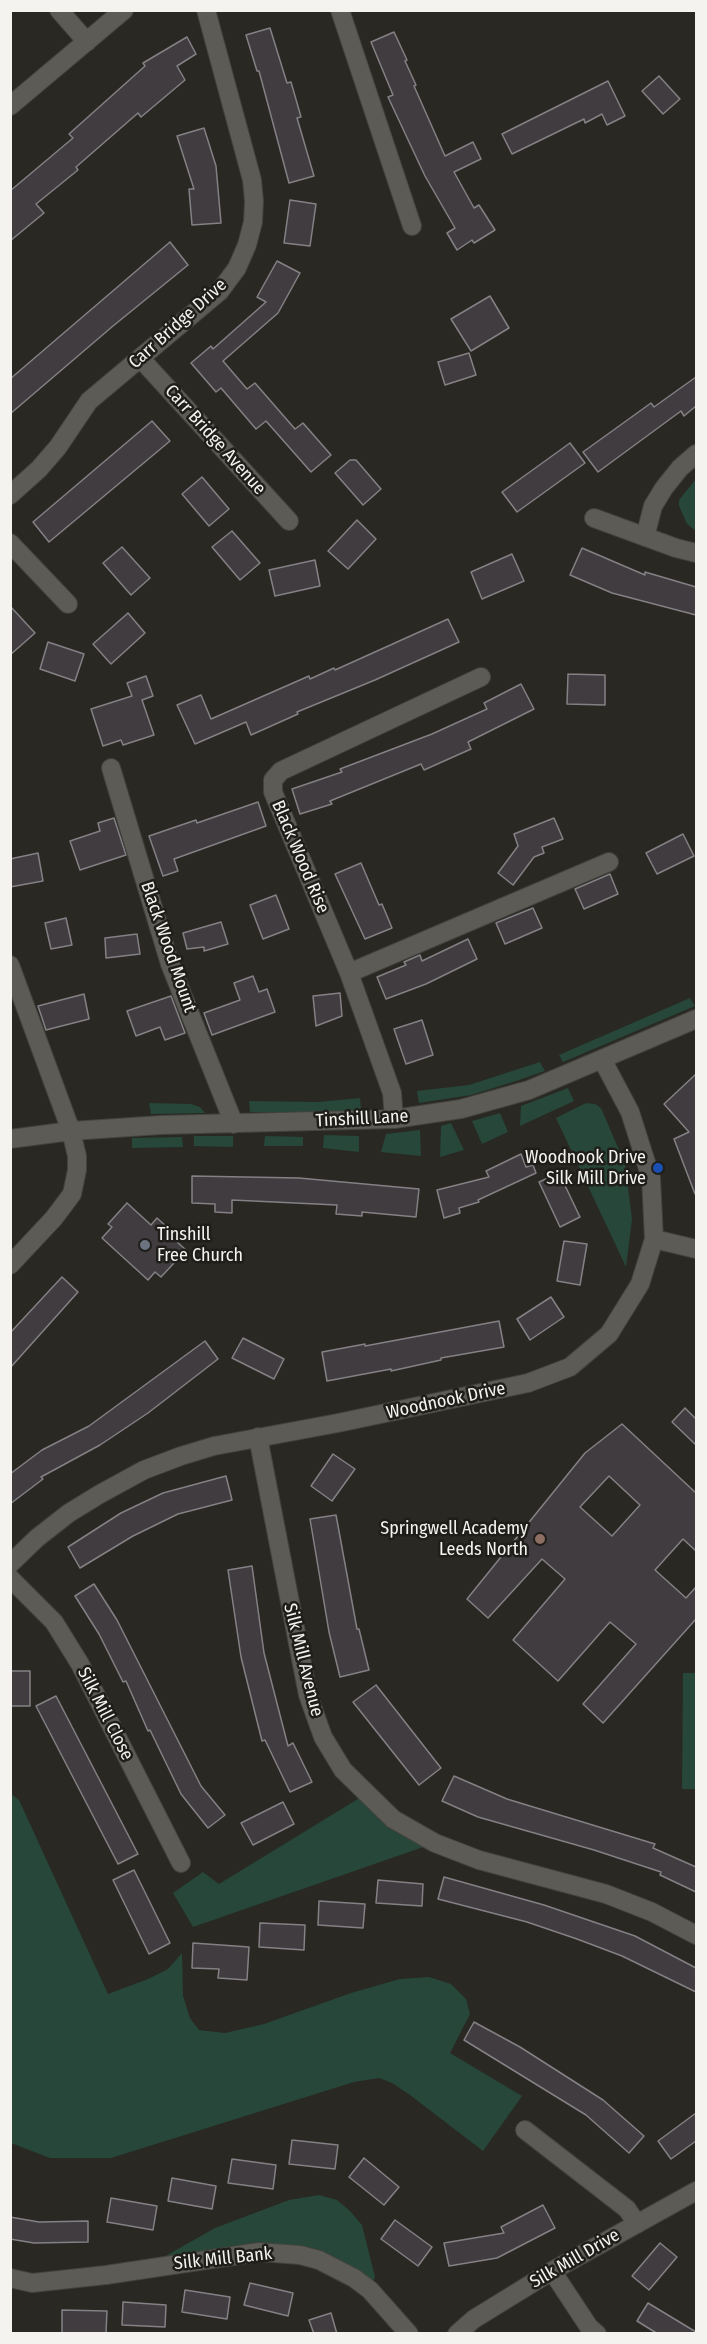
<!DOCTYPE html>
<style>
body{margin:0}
#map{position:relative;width:707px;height:2344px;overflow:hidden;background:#292823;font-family:"Fira Sans Condensed",sans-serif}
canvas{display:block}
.frame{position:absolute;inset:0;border:12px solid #f4f3f0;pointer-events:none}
</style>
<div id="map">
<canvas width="707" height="2344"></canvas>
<div class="frame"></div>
</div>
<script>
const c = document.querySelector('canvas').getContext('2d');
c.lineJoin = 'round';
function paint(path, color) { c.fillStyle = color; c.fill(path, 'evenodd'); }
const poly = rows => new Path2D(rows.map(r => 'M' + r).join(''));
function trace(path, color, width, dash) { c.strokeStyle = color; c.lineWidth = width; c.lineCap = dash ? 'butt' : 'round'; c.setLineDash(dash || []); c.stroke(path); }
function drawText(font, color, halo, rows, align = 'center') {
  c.font = font + ' "Fira Sans Condensed",sans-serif'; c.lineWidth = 5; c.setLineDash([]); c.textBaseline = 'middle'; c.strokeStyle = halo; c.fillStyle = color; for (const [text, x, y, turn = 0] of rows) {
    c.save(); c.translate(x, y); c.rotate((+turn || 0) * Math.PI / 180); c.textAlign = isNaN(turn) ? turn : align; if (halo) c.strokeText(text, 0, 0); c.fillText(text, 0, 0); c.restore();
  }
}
paint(poly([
 [696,479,696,531,687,524,679,506,679,500],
 [690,998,695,1006,563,1062,559,1055],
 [540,1062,545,1071,516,1081,471,1095,419,1103,417,1091,469,1085],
 [568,1088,574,1101,520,1126,521,1106],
 [360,1098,361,1110,320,1112,250,1112,249,1101,318,1102],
 [149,1103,191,1104,200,1107,205,1113,151,1114],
 [586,1103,595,1104,601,1108,625,1164,632,1219,626,1267,556,1118],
 [500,1113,508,1132,482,1144,472,1121],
 [451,1123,464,1150,440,1157,441,1126],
 [420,1130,421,1156,381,1152,386,1134],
 [324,1135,359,1136,359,1152,323,1148],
 [194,1136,233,1136,233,1147,194,1146],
 [265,1136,303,1137,303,1146,264,1146],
 [182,1137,183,1147,132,1148,132,1138],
 [683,1673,696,1673,696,1789,682,1789],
 [11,1794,19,1800,108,1994,148,1979,168,1969,182,1953,183,1996,190,2018,199,2030,225,2033,264,2024,351,1993,400,1979,429,1977,451,1984,466,1999,470,2014,450,2053,522,2096,483,2151,410,2095,392,2083,379,2078,354,2082,111,2158,50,2158,11,2143],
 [366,1794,435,1843,193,1927,173,1893,203,1872,219,1884],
 [319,2195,337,2200,350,2211,362,2225,375,2277,370,2290,300,2255,146,2267,215,2228,289,2200]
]), '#264739');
const building = poly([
 [270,28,287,83,291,82,301,117,297,118,314,176,289,183,259,71,257,71,246,35,270,28],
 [394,32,407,60,405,61,416,85,414,86,445,156,473,142,481,159,454,172,474,208,479,205,495,230,474,243,472,240,457,250,447,233,455,228,425,176,388,97,393,95,371,42,394,32],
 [187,37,196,54,177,66,185,80,141,117,138,113,76,167,78,170,36,204,44,213,10,241,10,191,73,138,69,134,145,66,143,63,187,37],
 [659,76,680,99,663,114,642,91,659,76],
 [608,81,625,116,607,125,602,114,585,123,584,119,512,154,502,134,608,81],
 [204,128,216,166,221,223,192,225,189,189,194,189,177,136,204,128],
 [290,200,316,204,310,246,284,243,290,200],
 [170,242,188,265,113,326,10,414,10,379,170,242],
 [277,261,300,273,278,313,223,361,247,389,255,383,295,429,303,423,331,455,311,472,266,421,256,429,221,388,216,392,191,363,211,346,213,349,266,302,257,297,277,261],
 [490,296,509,328,471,351,451,319,490,296],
 [469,353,476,375,445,385,438,362,469,353],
 [696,377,696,406,684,416,681,411,598,472,583,452,651,403,654,407,696,377],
 [152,421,170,441,49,542,33,522,152,421],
 [570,443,585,463,517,512,502,492,570,443],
 [350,460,356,460,381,489,363,505,335,473,350,460],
 [202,477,229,509,209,526,182,494,202,477],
 [357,520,376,539,348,569,328,551,357,520],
 [232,531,260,563,240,580,212,547,232,531],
 [122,547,150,578,131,595,103,563,122,547],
 [582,548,645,575,645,572,696,587,696,615,612,593,570,575,582,548],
 [512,554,524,581,482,599,471,572,512,554],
 [315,560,320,586,275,596,269,570,315,560],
 [10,606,35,633,10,655,10,606],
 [128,613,145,633,111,664,93,644,128,613],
 [448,619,459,642,375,680,297,712,298,714,251,735,246,722,195,744,177,705,201,695,211,719,309,676,310,679,334,668,335,670,448,619],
 [48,642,84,654,75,681,40,669,48,642],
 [568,674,605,675,605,705,567,704,568,674],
 [146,676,153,696,142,700,154,735,123,745,121,740,103,746,91,709,132,696,127,683,146,676],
 [521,684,534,709,468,742,471,749,424,770,421,764,330,801,332,804,300,814,292,789,342,772,340,769,432,734,487,709,484,703,521,684],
 [258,802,266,826,174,859,178,871,163,876,149,836,196,820,197,823,258,802],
 [114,818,126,855,80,870,70,841,100,831,98,823,114,818],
 [554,818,563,839,542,847,544,853,534,857,513,885,498,873,518,846,514,834,554,818],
 [683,834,694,856,657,874,646,853,683,834],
 [38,853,43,881,10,887,10,859,38,853],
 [361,863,379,905,382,904,392,928,365,939,335,874,361,863],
 [610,874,618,894,584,909,575,889,610,874],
 [276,895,289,929,263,939,250,905,276,895],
 [533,908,542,928,505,944,496,923,533,908],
 [66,918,72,945,51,949,45,923,66,918],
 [221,922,228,944,204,951,204,947,187,949,183,933,221,922],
 [137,934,140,954,106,958,105,938,137,934],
 [468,939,477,959,426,984,386,999,377,977,406,965,404,962,420,955,422,961,468,939],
 [253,976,259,992,267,989,275,1012,212,1035,204,1013,240,1000,234,983,253,976],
 [340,993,342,1016,316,1026,313,996,340,993],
 [84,994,89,1019,46,1030,38,1006,84,994],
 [171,996,185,1033,165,1040,160,1027,136,1036,127,1011,171,996],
 [422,1020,433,1055,406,1064,394,1029,422,1020],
 [696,1074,696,1194,695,1194,674,1139,689,1132,664,1104,696,1074],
 [521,1154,526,1167,533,1165,536,1173,478,1200,479,1202,459,1208,460,1213,444,1218,437,1190,489,1177,486,1171,521,1154],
 [559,1173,580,1217,560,1227,539,1182,559,1173],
 [192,1176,299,1178,419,1189,416,1217,362,1212,362,1216,336,1214,337,1205,232,1200,232,1213,215,1212,215,1204,192,1203,192,1176],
 [127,1203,151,1225,157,1218,179,1238,176,1241,186,1250,161,1277,155,1272,148,1280,102,1238,112,1227,108,1224,127,1203],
 [564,1241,587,1244,580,1285,557,1281,564,1241],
 [62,1277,78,1292,10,1368,10,1333,62,1277],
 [551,1297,564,1317,530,1340,517,1319,551,1297],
 [499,1321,504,1347,441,1358,441,1360,391,1371,391,1369,327,1381,322,1352,365,1344,365,1346,499,1321],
 [243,1338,284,1359,274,1379,232,1358,243,1338],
 [205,1341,218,1359,148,1413,100,1445,41,1477,43,1479,10,1504,10,1474,42,1450,89,1426,205,1341],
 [685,1408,696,1419,696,1445,672,1422,685,1408],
 [622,1424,696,1493,696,1551,683,1539,655,1570,686,1598,696,1587,696,1619,603,1723,583,1704,636,1644,610,1622,558,1681,513,1640,565,1579,542,1559,488,1618,467,1599,585,1453,622,1424],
 [609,1476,640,1505,612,1536,580,1507,609,1476],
 [333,1454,355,1469,332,1501,311,1486,333,1454],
 [226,1476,232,1500,178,1514,133,1536,80,1568,68,1547,121,1513,163,1493,226,1476],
 [336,1515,357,1629,359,1629,369,1670,340,1677,329,1632,310,1519,336,1515],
 [252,1566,264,1653,288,1746,293,1743,312,1782,290,1792,265,1740,262,1741,241,1657,228,1570,252,1566],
 [94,1584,117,1620,201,1786,225,1815,208,1828,181,1794,150,1730,148,1731,126,1681,123,1682,99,1634,75,1596,94,1584],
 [10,1671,30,1671,30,1706,10,1706,10,1671],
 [376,1685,441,1768,419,1785,353,1702,376,1685],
 [56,1696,138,1854,118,1864,36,1706,56,1696],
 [454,1776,507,1799,655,1844,653,1848,696,1867,696,1892,660,1875,661,1872,594,1850,478,1817,442,1801,454,1776],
 [283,1802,294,1824,253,1845,241,1823,283,1802],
 [134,1870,170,1943,149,1954,113,1880,134,1870],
 [444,1877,544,1905,635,1936,696,1968,696,1992,622,1956,577,1939,527,1922,438,1899,444,1877],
 [378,1880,423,1884,422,1906,376,1903,378,1880],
 [319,1901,365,1904,363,1928,318,1925,319,1901],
 [260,1923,305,1925,304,1950,259,1947,260,1923],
 [193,1943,249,1947,247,1980,218,1978,219,1969,192,1968,193,1943],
 [474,2022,520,2047,603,2100,644,2136,629,2153,586,2115,464,2040,474,2022],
 [696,2113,696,2141,671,2159,658,2141,696,2113],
 [292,2140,338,2145,335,2169,289,2164,292,2140],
 [364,2158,399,2187,384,2205,349,2177,364,2158],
 [232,2159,276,2165,273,2189,228,2183,232,2159],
 [172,2178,216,2186,212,2209,168,2201,172,2178],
 [111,2198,157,2206,153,2230,107,2222,111,2198],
 [543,2205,555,2228,497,2258,449,2266,444,2243,504,2233,501,2227,543,2205],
 [10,2217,39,2222,88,2221,88,2242,34,2243,10,2239,10,2217],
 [395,2220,432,2247,418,2266,381,2239,395,2220],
 [660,2243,677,2257,649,2290,632,2276,660,2243],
 [250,2283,293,2293,288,2316,244,2305,250,2283],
 [185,2290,230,2297,227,2319,182,2312,185,2290],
 [123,2302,166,2305,165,2327,122,2325,123,2302],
 [648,2303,696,2332,696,2334,658,2334,637,2321,648,2303],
 [62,2310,107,2311,106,2333,62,2333,62,2310],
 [331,2313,337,2334,314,2334,309,2320,331,2313]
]);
paint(building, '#403c40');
trace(building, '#848185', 1.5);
const minor = poly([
 [59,10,87,42],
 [340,10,412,226],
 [10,106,124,10],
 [141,359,289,521],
 [10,495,39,469,58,447,89,401,220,291,237,268,247,245,253,222,254,201,252,180,206,10],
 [594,518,676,548,696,553],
 [645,537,653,506,664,488,680,468,696,454],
 [10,543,68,604],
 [111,768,170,964,234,1124],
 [10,965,71,1131,77,1156,77,1170,72,1194,54,1218,10,1265],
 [349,973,609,862],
 [394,1119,392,1093,349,973,273,792,273,780,281,771,481,677],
 [10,1139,71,1131,161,1125,394,1119,461,1109,529,1090,696,1019],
 [654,1239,696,1249],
 [258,1437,308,1695,323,1737,343,1770,393,1819,435,1843,479,1860,606,1894,652,1912,696,1935],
 [10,1564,37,1538,69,1513,100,1494,144,1470,181,1456,214,1446,338,1423,528,1383,570,1367,609,1334,640,1284,654,1239,651,1178,630,1112,603,1061],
 [10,1578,54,1622,80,1664,181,1863],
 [525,2130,627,2209,637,2224],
 [552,2271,589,2327,597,2334],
 [10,2278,32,2283,106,2275,259,2252,300,2255,319,2260,354,2278,370,2290,409,2334],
 [457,2334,474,2319,552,2271,696,2191]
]);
trace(minor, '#43433e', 20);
trace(minor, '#5c5b56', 18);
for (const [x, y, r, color] of [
 [658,1168,6,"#1a4fb4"],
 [145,1245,6,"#6b7280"],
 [540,1539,6,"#8d6e63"]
]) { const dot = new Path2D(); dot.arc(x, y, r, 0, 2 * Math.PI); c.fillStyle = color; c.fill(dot); trace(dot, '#1f1e1a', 2); }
drawText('18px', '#f4f3f0', '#1f1e1a', [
 ["Carr Bridge Drive",178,324,-42],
 ["Carr Bridge Avenue",215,440,48],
 ["Black Wood Rise",300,857,67],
 ["Black Wood Mount",168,947,71],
 ["Tinshill Lane",362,1119,-3],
 ["Woodnook Drive",446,1401,-12],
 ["Silk Mill Avenue",303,1660,76],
 ["Silk Mill Close",105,1714,63],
 ["Silk Mill Bank",223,2259,-6],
 ["Silk Mill Drive",575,2259,-30]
]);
drawText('18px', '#f4f3f0', '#1f1e1a', [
 ["Woodnook Drive",646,1158],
 ["Silk Mill Drive",646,1179],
 ["Tinshill",157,1235,"left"],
 ["Free Church",157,1256,"left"],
 ["Springwell Academy",528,1529],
 ["Leeds North",528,1550]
], 'right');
</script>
